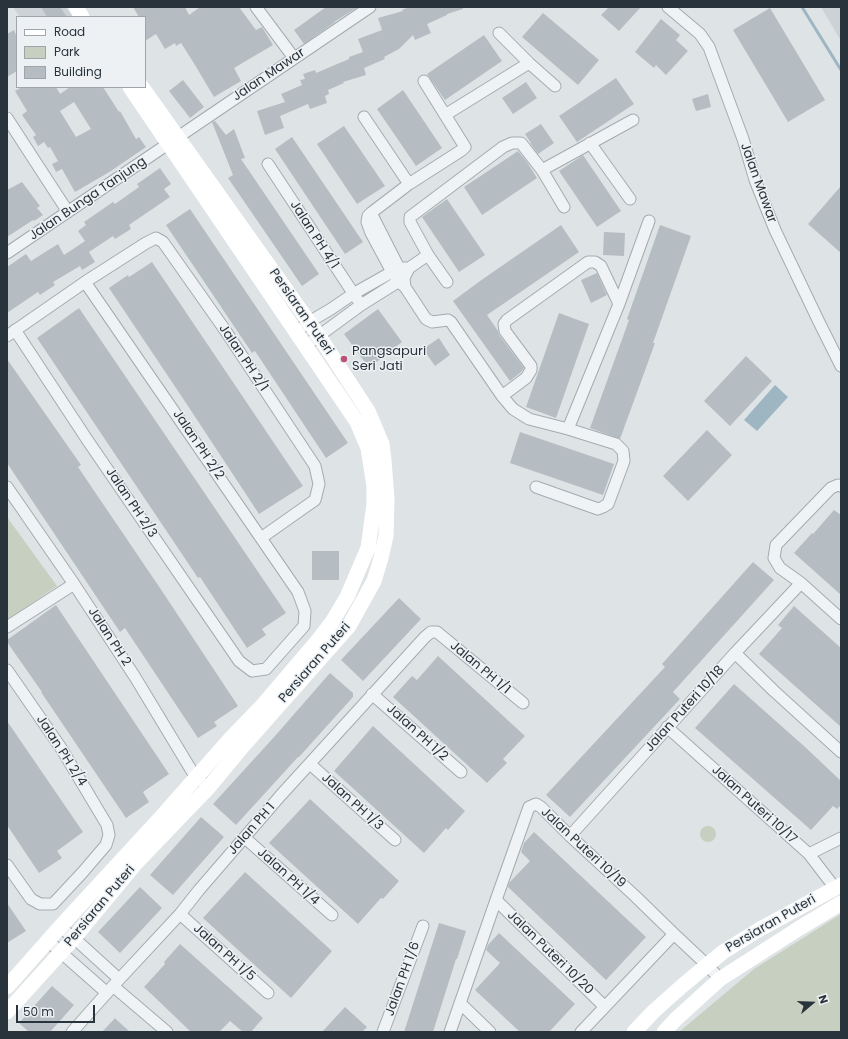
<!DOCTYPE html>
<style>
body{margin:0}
#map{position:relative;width:848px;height:1039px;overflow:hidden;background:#dee3e6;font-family:Poppins,sans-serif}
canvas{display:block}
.frame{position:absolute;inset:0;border:8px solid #29333b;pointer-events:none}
.legend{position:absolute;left:16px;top:16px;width:130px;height:72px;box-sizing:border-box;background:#edf1f4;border:1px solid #9fa5aa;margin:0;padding:5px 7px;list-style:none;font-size:12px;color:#29333b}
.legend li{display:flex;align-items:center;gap:8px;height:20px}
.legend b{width:20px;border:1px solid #9fa5aa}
.north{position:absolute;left:792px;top:983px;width:40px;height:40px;-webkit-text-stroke:3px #edf1f4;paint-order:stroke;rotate:71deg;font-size:11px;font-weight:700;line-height:16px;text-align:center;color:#29333b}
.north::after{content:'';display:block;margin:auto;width:14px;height:18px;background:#29333b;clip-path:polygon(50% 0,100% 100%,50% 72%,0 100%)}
.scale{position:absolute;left:16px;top:1005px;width:79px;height:18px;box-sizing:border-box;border:2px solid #29333b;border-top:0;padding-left:5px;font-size:12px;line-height:14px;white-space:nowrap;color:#29333b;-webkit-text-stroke:3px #edf1f4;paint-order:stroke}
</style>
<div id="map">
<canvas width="848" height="1039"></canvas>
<div class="frame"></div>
<ul class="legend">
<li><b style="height:5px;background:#fff"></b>Road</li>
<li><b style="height:11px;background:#c7cfc0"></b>Park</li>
<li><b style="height:11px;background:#b6bdc2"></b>Building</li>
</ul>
<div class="north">N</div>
<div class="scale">50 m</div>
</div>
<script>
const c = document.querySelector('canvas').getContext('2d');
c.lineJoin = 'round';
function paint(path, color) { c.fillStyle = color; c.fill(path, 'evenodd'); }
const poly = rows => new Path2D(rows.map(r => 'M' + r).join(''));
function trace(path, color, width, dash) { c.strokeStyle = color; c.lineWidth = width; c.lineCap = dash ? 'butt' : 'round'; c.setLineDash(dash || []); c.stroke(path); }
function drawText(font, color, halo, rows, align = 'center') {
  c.font = font + ' Poppins,sans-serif'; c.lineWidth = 3; c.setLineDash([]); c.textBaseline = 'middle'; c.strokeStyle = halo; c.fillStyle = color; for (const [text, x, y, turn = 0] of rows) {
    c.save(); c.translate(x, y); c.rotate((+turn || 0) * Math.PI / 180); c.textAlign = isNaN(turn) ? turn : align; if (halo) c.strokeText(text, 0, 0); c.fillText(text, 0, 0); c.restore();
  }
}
paint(poly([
 [13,7,66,7,73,17,20,17],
 [821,7,841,7,841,41]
]), '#cdd2d7');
paint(poly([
 [7,517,57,586,7,620],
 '700 834a8 8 0 1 1 16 0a8 8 0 1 1-16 0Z',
 [841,914,841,1032,679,1032,754,969]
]), '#c7cfc0');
paint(poly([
 [775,385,788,397,757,431,744,420]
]), '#9db6c2');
trace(poly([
 [802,7,841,70]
]), '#9db6c2', 3);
paint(poly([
 [41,7,60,7,67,17,47,17],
 [133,7,185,7,189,15,200,7,239,7,256,30,262,27,273,45,234,68,241,81,214,97,195,65,181,43,176,46,175,43,165,49,156,34,145,41,145,17,139,17],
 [326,7,358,7,334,22,335,22,304,44,294,30],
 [409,7,463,7,463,9,447,14,447,15,427,24,431,33,415,40,413,35,399,49,384,57,385,59,364,68,366,75,343,82,344,83,328,90,329,94,325,96,327,103,310,109,308,104,280,116,284,128,265,135,257,111,285,102,281,94,302,85,300,80,305,79,303,74,315,70,316,73,349,59,349,57,363,52,358,39,382,30,378,18,403,11,402,10],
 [609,7,641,7,619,31,601,15],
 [770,8,825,100,788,122,733,30],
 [543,13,599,60,578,85,522,37],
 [661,19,680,35,676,40,688,51,666,75,656,65,654,68,635,52],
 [14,30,17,37,17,71,7,77,7,34],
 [484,35,502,61,445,100,427,74],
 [616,78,634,104,577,142,559,116],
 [183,80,204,107,190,118,169,91],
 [526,82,537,98,513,114,502,98],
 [22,87,56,87,60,94,70,87,103,87,119,112,120,111,136,139,139,137,146,147,111,171,75,192,62,169,56,172,52,164,58,161,50,147,48,148,44,142,38,146,33,137,36,135,22,115,27,111,15,91],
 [74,102,91,129,76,137,60,111],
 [403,90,442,148,416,166,377,109],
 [708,94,711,107,696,111,692,99],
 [215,121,226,135,234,129,245,158,241,159,319,274,302,286,228,178,233,175,212,122],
 [541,124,554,143,538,154,530,143,531,143,525,134],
 [344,126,385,186,357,204,317,144],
 [292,137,363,242,345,254,275,149],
 [518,151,527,162,537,178,482,215,464,187],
 [583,155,621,211,597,227,559,171],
 [160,168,171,184,164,189,170,197,129,225,131,229,115,239,113,236,89,252,95,262,82,270,80,266,53,282,55,285,40,295,38,292,7,313,7,267,26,254,31,261,58,244,64,255,85,241,78,231,86,225,84,222,113,202,115,204,139,187,137,184],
 [22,182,40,206,37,208,43,215,34,221,33,220,7,237,7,190],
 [841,186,841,253,808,224],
 [447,199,485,255,459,272,422,217],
 [190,209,348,443,326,458,255,351,252,353,166,225],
 [561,225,579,252,487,315,498,331,499,335,524,368,521,372,510,381,453,301,480,281],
 [660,225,691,236,653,343,655,343,620,439,590,428,629,320,627,319],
 [604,232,625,233,624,256,603,255],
 [152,262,303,486,259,514,186,403,109,288,128,275,129,277],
 [597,273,607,295,591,303,581,280],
 [79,308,286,613,262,629,266,635,247,648,200,577,198,578,37,338],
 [378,309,402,342,369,368,344,334],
 [559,313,589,324,556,418,526,407],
 [439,338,450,355,435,366,423,349],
 [746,356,772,381,730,426,704,401],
 [7,359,81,465,78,467,162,591,238,706,214,722,217,726,198,738,125,628,120,632,7,463],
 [707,430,732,455,688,501,663,476],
 [520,432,614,464,603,495,510,463],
 [834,510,841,515,841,595,794,553,812,533,813,534],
 [312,551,339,551,339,580,312,580],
 [753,562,774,580,673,692,680,699,570,817,546,795,665,667,662,664],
 [399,598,421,619,363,681,341,660],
 [56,605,169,774,143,792,149,802,126,818,41,692,42,692,7,642,7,640],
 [794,606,841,648,841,727,759,654,782,628,778,625],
 [438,656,525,736,503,759,507,763,487,783,393,697,412,676,417,680],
 [330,673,353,693,353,697,299,757,298,757,236,825,213,804,275,736],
 [734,684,804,746,841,781,841,805,837,809,833,806,811,830,695,728],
 [7,721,83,832,57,851,62,858,39,873,7,825],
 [373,726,465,811,448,830,446,828,424,853,334,771],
 [310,799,399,881,383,899,381,898,358,924,269,843],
 [201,817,224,837,173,895,150,875],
 [534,832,646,937,606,980,508,887,509,883,530,861,521,852,524,843],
 [245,872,332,951,291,998,203,918],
 [140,887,162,908,120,953,98,932],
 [7,903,26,931,7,943],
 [439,923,466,931,457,959,456,959,433,1032,404,1032,430,951],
 [499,933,575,1004,549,1032,520,1032,475,990,500,963,486,950,488,945],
 [180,944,263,1018,251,1032,243,1032,230,1021,219,1032,191,1032,144,987,165,964,164,962],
 [52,986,74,1005,50,1032,29,1032,19,1023],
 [345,1007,367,1027,362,1032,322,1032],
 [115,1018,118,1021,130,1032,102,1032]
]), '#b6bdc2');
const street = poly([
 [256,7,294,58],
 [668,7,700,34,709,47,743,139,755,180,775,230,819,322,841,366],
 [499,33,529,63,555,86],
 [445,115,529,63],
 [364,117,409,184],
 [7,118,68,212],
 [590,143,630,199],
 [268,164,357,299],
 [542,170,633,120],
 [371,213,399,268,404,278,405,287,399,282,392,272,371,233,367,222,368,216,371,213,409,184,462,150,465,147,424,81],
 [7,253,370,7],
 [409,268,428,255],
 [447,282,428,255,410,222,410,217,503,147,512,143,521,143,542,170,564,207],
 [405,287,426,319,432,322,448,320,451,322,502,396,513,409,529,419,568,429,616,444,623,451,624,461,608,504,603,507,598,509,536,487],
 [15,330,88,441,239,661,252,671,266,669,304,626,305,611,298,592,85,282],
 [296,332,309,322,331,309,353,294,399,268,409,268,404,278,361,305,305,346],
 [7,336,85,282,146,243,156,238,163,242,225,330,315,466,319,484,315,500,261,538],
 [502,396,526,378,531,370,531,366,505,331,504,324,507,320,588,262,595,262,601,266,619,304],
 [568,429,619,304,649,221],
 [841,486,838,485,831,488,776,545,774,558,780,568,801,583,841,619],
 [7,487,74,584,135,677,196,778,209,787],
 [7,627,74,584],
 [735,653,774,691,841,752],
 [7,670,61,748,107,825,109,835,106,845,82,873,53,904,40,904,31,899,7,865],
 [372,694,461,772],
 [667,727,809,854,835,888],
 [310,764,395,840],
 [570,836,735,653,801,583],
 [245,838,332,915],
 [809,854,841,838],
 [496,900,605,1007],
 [180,914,268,993],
 [60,927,74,938,119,979],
 [48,941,107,993],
 [113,986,167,1032],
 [460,1003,490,1032],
 [72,1032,113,986,180,914,199,890,281,795,425,637,431,632,437,632,523,703],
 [383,1032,423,926],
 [450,1032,496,900,529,807,536,804,541,807,570,836,635,896,674,934,707,965,720,979],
 [581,1032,674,934]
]);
trace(street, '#a4abaf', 13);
trace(street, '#f0f3f5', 11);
trace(poly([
 [76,7,82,17],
 [7,987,60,927,163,815,231,738,261,707,319,639,332,622,347,597,368,548,374,504,374,486,368,448,357,422,130,87],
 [7,1012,74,938,136,863,209,787,243,746,349,626,374,581,381,558,386,536,387,499,384,460,382,444,368,411,319,336,142,87],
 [634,1032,654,1011,682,986,723,952,760,929,841,885],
 [664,1032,676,1019,720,979,798,929,841,903]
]), '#fff', 15);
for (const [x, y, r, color] of [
 [344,359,4,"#be5075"]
]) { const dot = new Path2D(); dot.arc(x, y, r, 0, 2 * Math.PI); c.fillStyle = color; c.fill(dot); trace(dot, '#edf1f4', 1.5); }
drawText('13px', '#29333b', '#edf1f4', [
 ["Jalan Mawar",269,75,-34],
 ["Jalan Mawar",758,183,70],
 ["Jalan Bunga Tanjung",88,199,-34],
 ["Jalan PH 4/1",314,235,57],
 ["Persiaran Puteri",301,312,55],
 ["Jalan PH 2/1",243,358,56],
 ["Jalan PH 2/2",198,445,56],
 ["Jalan PH 2/3",131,503,56],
 ["Jalan PH 2",109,637,57],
 ["Persiaran Puteri",315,663,-49],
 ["Jalan PH 1/1",480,668,40],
 ["Jalan Puteri 10/18",685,709,-48],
 ["Jalan PH 1/2",417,733,42],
 ["Jalan PH 2/4",61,751,57],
 ["Jalan PH 1/3",352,802,42],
 ["Jalan Puteri 10/17",754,805,42],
 ["Jalan PH 1",252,829,-49],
 ["Jalan Puteri 10/19",583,848,43],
 ["Jalan PH 1/4",288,877,42],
 ["Persiaran Puteri",100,906,-50],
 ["Persiaran Puteri",771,924,-30],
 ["Jalan PH 1/5",224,953,42],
 ["Jalan Puteri 10/20",550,953,44],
 ["Jalan PH 1/6",403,979,-70]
]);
drawText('13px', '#29333b', '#edf1f4', [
 ["Pangsapuri",352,352],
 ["Seri Jati",352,367]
], 'left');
</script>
